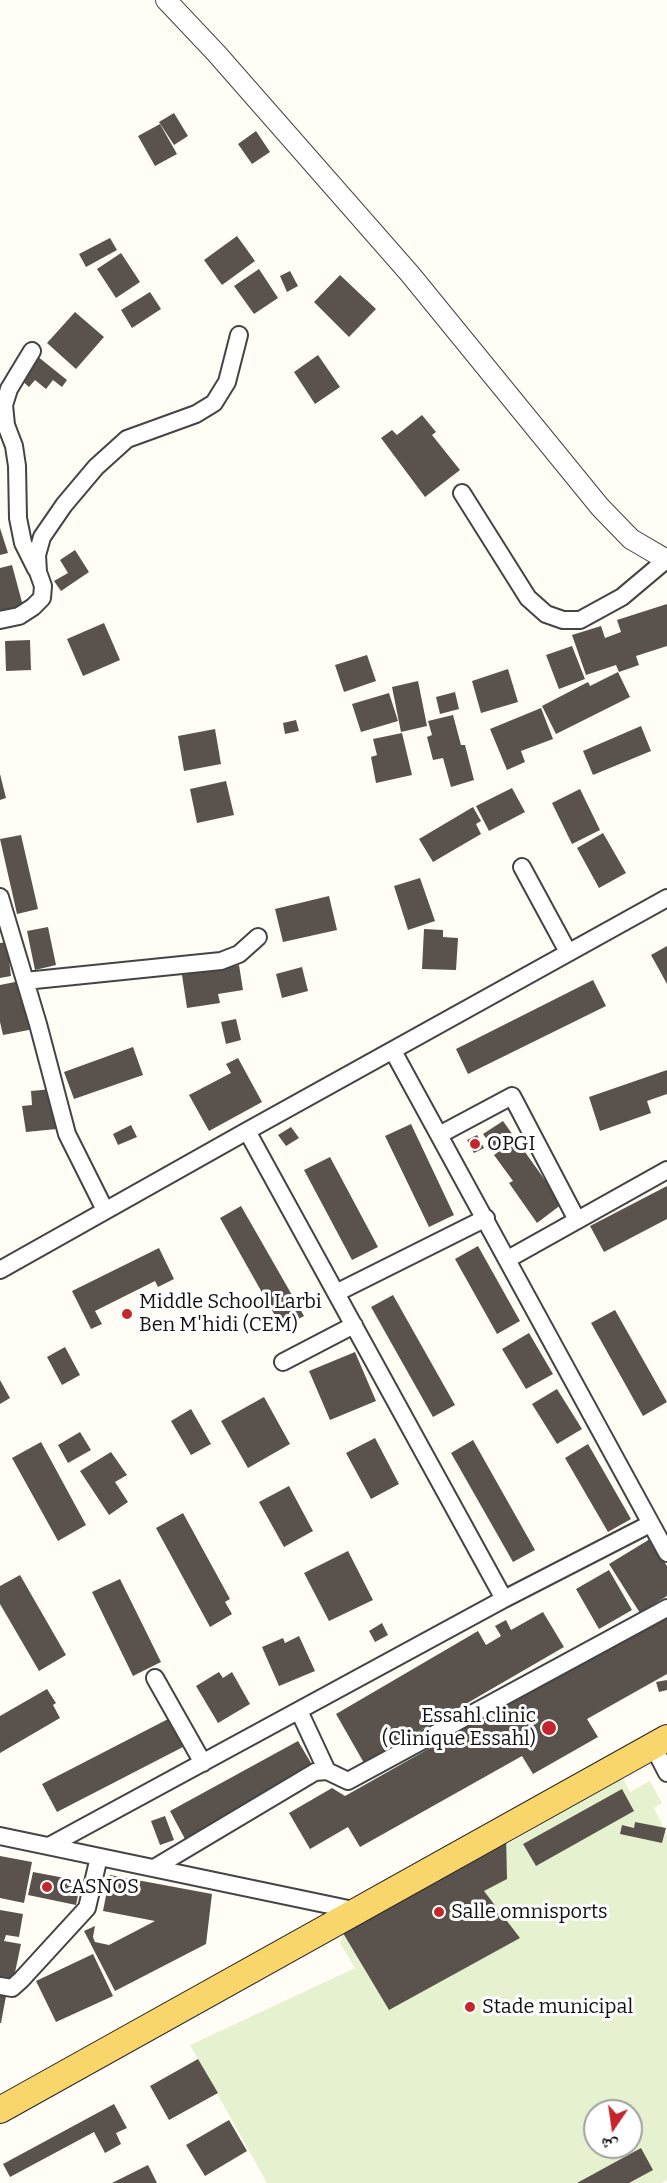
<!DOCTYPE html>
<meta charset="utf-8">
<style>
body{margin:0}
#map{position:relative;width:667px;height:2183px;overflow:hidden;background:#fffdf5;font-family:Bitter,"Noto Naskh Arabic",serif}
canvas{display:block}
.north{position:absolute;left:583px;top:2099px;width:60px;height:60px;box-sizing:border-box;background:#fff;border:2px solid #a0a0a0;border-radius:50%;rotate:193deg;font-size:16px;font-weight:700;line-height:24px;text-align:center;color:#111}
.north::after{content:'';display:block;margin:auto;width:21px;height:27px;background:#c4262e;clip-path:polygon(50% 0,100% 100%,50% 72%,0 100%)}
</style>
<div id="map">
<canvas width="667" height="2183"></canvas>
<div class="north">ش</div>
</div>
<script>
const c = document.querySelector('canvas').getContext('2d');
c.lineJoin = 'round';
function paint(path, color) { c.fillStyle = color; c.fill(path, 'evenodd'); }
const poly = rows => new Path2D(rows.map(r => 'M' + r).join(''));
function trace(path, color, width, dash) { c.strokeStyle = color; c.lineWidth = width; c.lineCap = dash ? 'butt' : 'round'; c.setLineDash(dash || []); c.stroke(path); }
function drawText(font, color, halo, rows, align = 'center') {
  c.font = font + ' Bitter,serif'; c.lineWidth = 6; c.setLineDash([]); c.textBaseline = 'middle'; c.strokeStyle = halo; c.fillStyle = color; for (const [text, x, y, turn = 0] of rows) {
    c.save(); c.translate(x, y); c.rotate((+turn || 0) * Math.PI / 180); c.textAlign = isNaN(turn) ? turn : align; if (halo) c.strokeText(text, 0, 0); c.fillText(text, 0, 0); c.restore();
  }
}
paint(poly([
 [622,1776,630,1792,650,1781,662,1803,654,1808,667,1835,667,2180,661,2183,267,2183,190,2045,355,1968,340,1943,343,1933,507,1834,508,1844],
 [595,2111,631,2111,631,2147,595,2147]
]), '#e6f2cf');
paint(poly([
 [174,113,188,136,174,145,159,122],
 [160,124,177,154,155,166,138,136],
 [256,131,270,152,252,164,238,144],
 [237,236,255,261,222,285,204,260],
 [110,238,117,250,86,267,79,254],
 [121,253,140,282,116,298,97,269],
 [259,269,278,298,254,314,234,286],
 [290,271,298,286,287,292,280,276],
 [340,275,376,309,349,337,314,302],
 [150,292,161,309,132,328,121,310],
 [75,312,104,337,76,369,47,343],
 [318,355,340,387,315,404,294,372],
 [37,356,67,380,62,387,53,380,46,389,35,380,29,387,19,378],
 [422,415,436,432,432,435,460,470,425,497,381,438,392,430,397,435],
 [0,528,8,553,0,555],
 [75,550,89,572,61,591,54,581,68,573,60,560],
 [12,565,23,606,0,612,0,568],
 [667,604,667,646,636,656,639,665,619,672,616,665,586,675,572,635,601,626,605,638,621,632,617,620],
 [104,623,120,660,83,676,67,639],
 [30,640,31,670,6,671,5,641],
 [572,646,585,679,559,689,546,655],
 [367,655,376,681,344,692,335,665],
 [508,669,518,702,481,713,472,681],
 [618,672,630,697,556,734,542,706,588,682,590,686],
 [418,681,427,726,401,732,392,687],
 [455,692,459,709,440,714,436,697],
 [389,693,398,721,361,732,352,704],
 [541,708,553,739,521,751,525,762,507,770,490,729],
 [453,715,461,745,465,745,474,780,451,787,443,758,433,760,427,737,432,735,428,721],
 [296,720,299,731,285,734,283,723],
 [641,726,651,751,593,775,583,751],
 [215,729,221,764,184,771,178,736],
 [402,733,412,775,376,783,371,757,377,755,373,739],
 [0,774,6,798,0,800],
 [226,781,234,815,197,823,190,789],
 [512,788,525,812,489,831,476,806],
 [580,789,600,830,572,844,552,803],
 [473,807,481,821,476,824,481,834,433,862,419,839],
 [603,833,626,873,599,888,577,848],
 [21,835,38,909,17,914,0,839],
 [420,878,435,921,408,930,394,886],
 [329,896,337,930,283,942,275,909],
 [48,927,56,965,35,970,27,931],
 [424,929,443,930,443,937,458,938,456,970,422,969],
 [7,942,11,976,0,978,0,943],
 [667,946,667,984,651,955],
 [239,965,243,990,218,994,220,1003,187,1008,182,975],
 [302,967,308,991,282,998,276,974],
 [25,980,34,1029,3,1035,0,1022,0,985],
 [593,980,606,1006,468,1074,456,1049],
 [236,1019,241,1040,226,1044,221,1022],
 [133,1047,143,1075,74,1099,64,1072],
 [238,1058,262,1102,209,1131,189,1095,231,1073,226,1064],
 [667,1070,667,1094,647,1101,651,1113,600,1131,589,1097],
 [52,1089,57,1129,26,1132,22,1106,32,1105,31,1091],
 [503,1121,562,1204,537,1223,509,1183,513,1181,494,1155,497,1153,483,1134],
 [411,1124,454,1215,429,1227,385,1136],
 [131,1125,137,1137,118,1145,113,1134],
 [291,1127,299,1138,286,1146,278,1135],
 [477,1135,484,1148,474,1153,467,1140],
 [330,1157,378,1247,352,1260,304,1170],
 [667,1186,667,1219,604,1252,590,1226],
 [241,1206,304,1316,282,1328,220,1218],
 [478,1246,520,1321,497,1334,455,1259],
 [159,1248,174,1279,158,1287,155,1281,95,1311,102,1324,91,1329,72,1291],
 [393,1295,455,1405,433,1417,371,1307],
 [615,1310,667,1402,643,1416,591,1323],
 [529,1333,553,1374,526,1389,502,1349],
 [65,1347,80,1375,62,1385,47,1357],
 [355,1352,376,1401,330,1420,309,1371],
 [0,1380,10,1398,0,1404],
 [557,1389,582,1429,557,1444,532,1404],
 [264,1397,290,1444,248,1468,221,1421],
 [191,1409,211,1444,191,1455,171,1421],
 [80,1432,91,1450,68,1463,58,1445],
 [375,1438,399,1484,371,1499,346,1453],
 [473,1440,535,1550,513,1562,451,1453],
 [41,1442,86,1525,58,1541,12,1458],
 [588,1444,631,1519,608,1532,565,1458],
 [111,1452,127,1475,115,1482,128,1502,109,1515,80,1471],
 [289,1486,313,1531,284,1547,259,1502],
 [183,1513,230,1599,225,1602,232,1614,210,1627,156,1528],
 [650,1539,667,1566,667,1596,640,1613,609,1564],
 [348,1551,373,1600,329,1621,304,1573],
 [609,1570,632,1610,599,1629,576,1589],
 [20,1575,66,1655,39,1671,0,1604,0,1586],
 [120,1579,161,1662,133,1676,92,1592],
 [543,1612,564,1647,364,1763,336,1714,478,1631,486,1645,501,1636,495,1626,506,1620,511,1630],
 [667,1614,667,1674,587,1719,598,1737,533,1774,522,1756,360,1847,348,1827,310,1849,289,1813,332,1788,345,1796],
 [382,1623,388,1635,375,1642,369,1631],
 [299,1636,315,1671,279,1686,262,1647,283,1638,285,1643],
 [219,1672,223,1678,232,1672,250,1704,218,1723,196,1686],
 [667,1680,667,1690,659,1692,656,1682],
 [47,1689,56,1703,53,1705,60,1718,0,1753,0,1716],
 [172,1717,180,1731,176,1733,183,1747,57,1812,42,1784],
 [298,1741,314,1768,185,1839,170,1811],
 [622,1789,634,1811,536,1866,523,1844],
 [165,1816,174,1840,160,1845,151,1821],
 [635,1822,666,1828,662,1843,620,1834,622,1825,634,1828],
 [506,1834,507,1879,484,1891,520,1938,389,2010,343,1933],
 [0,1856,32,1862,24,1903,0,1898],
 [33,1872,81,1881,76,1905,28,1895],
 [110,1875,212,1894,206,1944,115,1991,84,1931,95,1926,93,1937,95,1942,109,1945,155,1921,103,1911],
 [0,1910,23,1914,19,1937,6,1935,4,1941,21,1944,13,1982,0,1980],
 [93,1954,113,1996,56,2022,36,1981],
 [0,1995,6,1996,1,2023,0,2023],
 [198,2059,218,2093,169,2120,150,2086],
 [114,2104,127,2128,116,2133,121,2144,105,2153,94,2132,10,2177,3,2164],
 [229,2120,247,2151,205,2176,186,2145],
 [641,2148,653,2170,629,2183,577,2183],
 [148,2165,157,2183,112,2183]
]), '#5a524d');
const minor = poly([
 [32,351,9,389,4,405,6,425,14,446,17,466,18,518,23,543,36,569],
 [462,493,528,598,546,614,563,620,580,620,622,597,666,560],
 [0,620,19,616,33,607,42,598,43,586,38,572,37,555,42,537,64,505,96,467,127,439,196,414,214,403,227,382,239,335],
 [522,867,568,952],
 [0,897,38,1024,67,1134,105,1210],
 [25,981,221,961,239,954,258,937],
 [393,1051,667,1553],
 [247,1131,504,1599],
 [439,1135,512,1096,577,1220],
 [508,1259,667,1170],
 [0,1270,247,1131,667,898],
 [336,1293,486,1218],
 [283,1362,354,1325],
 [155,1678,203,1763],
 [299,1711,327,1771],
 [653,1746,667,1773],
 [0,1836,358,1911],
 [49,1846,504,1599,650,1524],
 [154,1868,315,1772,327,1771,348,1781,667,1608],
 [0,1986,12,1988,21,1980,87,1908,99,1857]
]);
const tertiary = poly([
 [166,0,217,54,410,274,600,507,631,539,667,560]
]);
const primary = poly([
 [0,2110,667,1738]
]);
trace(minor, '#444', 20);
trace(tertiary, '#444', 22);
trace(primary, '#222', 28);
trace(minor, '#fff', 16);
trace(tertiary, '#fff', 20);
trace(primary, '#f9d66b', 26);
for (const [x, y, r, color] of [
 [475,1144,6,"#c4262e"],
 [127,1314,6,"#c4262e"],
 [549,1728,8,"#c4262e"],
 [47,1887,6,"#c4262e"],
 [439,1912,6,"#c4262e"],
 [470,2007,6,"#c4262e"]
]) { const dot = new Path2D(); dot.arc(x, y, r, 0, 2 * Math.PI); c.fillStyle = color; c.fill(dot); trace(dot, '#fff', 2); }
drawText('20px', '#111', '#fff', [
 ["OPGI",487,1144],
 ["Middle School Larbi",139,1302],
 ["Ben M'hidi (CEM)",139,1325],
 ["Essahl clinic",536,1716,"right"],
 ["(Clinique Essahl)",536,1739,"right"],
 ["CASNOS",59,1887],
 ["Salle omnisports",451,1912],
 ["Stade municipal",482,2007]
], 'left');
</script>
